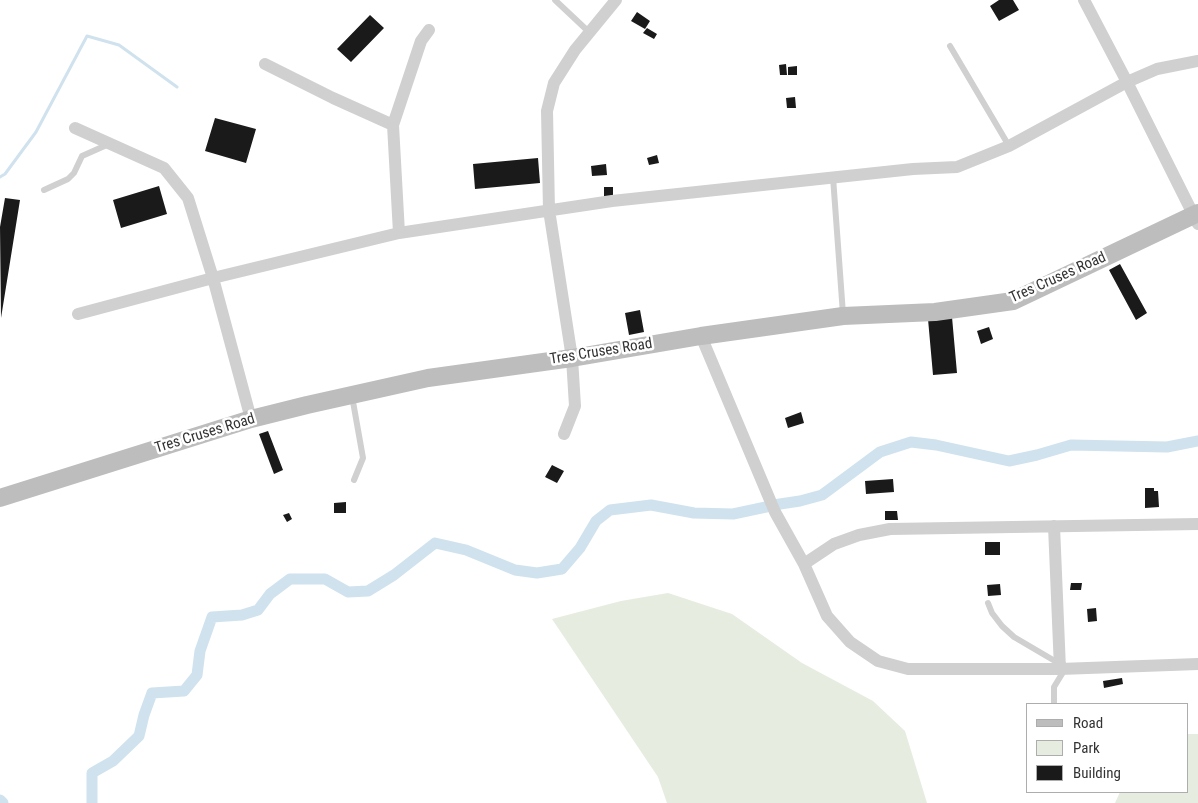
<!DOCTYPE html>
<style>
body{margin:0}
#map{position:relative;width:1198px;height:803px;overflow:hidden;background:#fff;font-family:"Roboto Condensed",sans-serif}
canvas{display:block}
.legend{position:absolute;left:1026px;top:703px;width:162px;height:90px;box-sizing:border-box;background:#fff;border:1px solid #adadad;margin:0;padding:6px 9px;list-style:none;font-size:15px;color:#333}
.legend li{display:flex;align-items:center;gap:10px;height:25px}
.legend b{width:25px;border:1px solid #adadad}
</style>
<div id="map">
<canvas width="1198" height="803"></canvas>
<ul class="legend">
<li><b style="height:6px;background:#bdbdbd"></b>Road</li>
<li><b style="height:14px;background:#e6ecdf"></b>Park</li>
<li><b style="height:14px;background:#1a1a1a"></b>Building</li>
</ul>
</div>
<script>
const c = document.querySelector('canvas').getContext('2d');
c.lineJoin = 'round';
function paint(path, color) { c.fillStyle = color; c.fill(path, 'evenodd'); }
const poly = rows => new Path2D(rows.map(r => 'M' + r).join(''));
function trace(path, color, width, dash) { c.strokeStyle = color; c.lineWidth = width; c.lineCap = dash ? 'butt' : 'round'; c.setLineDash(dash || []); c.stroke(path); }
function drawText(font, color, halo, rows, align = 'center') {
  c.font = font + ' "Roboto Condensed",sans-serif'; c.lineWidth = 5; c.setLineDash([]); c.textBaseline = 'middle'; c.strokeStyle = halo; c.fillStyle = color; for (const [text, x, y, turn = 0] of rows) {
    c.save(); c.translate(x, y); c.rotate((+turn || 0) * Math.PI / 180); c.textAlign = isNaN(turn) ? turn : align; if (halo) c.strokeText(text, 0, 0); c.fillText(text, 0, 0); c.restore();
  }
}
paint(poly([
 [668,593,732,614,802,663,873,701,905,731,927,803,667,803,658,777,552,619,621,601],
 [1187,734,1198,734,1198,803,1115,803,1120,792,1187,792]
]), '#e6ecdf');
trace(poly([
 [0,177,5,174,36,132,87,36,119,45,177,87]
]), '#cfe2ee', 3);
trace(poly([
 [0,800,3,803],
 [92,803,92,773,113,761,139,736,144,715,152,693,184,691,197,675,200,651,212,617,242,615,258,610,270,594,290,579,325,579,348,592,368,591,394,575,435,543,466,550,515,570,537,573,562,569,580,548,596,521,610,510,651,505,694,513,733,514,780,504,800,501,822,495,880,452,911,442,936,445,1009,461,1037,455,1071,445,1167,447,1198,441]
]), '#cfe2ee', 11);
paint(poly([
 [999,0,1013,0,1019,10,999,21,990,6],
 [637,12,650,21,645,29,631,21],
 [370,15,384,28,351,62,337,49],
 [647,28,657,34,654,39,643,33],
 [786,64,787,75,780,75,779,65],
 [797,66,797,75,788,75,788,67],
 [795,97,796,108,787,108,786,98],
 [215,118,256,129,246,163,205,151],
 [657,155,659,163,649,165,647,158],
 [538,158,540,183,475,189,473,164],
 [606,164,607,175,592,176,591,166],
 [159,186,167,214,121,228,113,200],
 [604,187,613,187,613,198,604,198],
 [5,198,20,200,1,318,0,227],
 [1120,264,1147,313,1136,320,1109,270],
 [640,310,644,332,629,335,625,313],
 [952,317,957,373,933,375,928,319],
 [989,327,993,339,981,344,977,331],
 [801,412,804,423,788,428,785,418],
 [268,431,283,470,274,474,259,434],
 [552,465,564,471,557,483,545,477],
 [893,479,894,492,866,494,865,481],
 [1145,488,1154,488,1154,491,1158,491,1159,507,1145,508],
 [346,502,346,513,334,513,334,503],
 [885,511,897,511,898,520,885,520],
 [289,513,292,519,287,522,283,515],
 [985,542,1000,542,1000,555,985,555],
 [1071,583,1082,583,1081,590,1070,590],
 [1000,584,1001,595,988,596,987,585],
 [1096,608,1097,621,1088,622,1087,609],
 [1122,678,1123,684,1104,688,1103,681]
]), '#1a1a1a');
trace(poly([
 [555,0,589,32],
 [950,46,1009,146],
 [833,177,843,314],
 [44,190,68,179,74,173,82,156,109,144],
 [352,396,363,458,354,480],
 [988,603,992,613,1002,626,1014,637,1060,664],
 [1054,704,1054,687,1065,669]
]), '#d0d0d0', 6);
trace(poly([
 [1084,0,1127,82,1198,224],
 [265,64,333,98,393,125],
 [75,128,164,168,188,198,213,278,251,419],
 [399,233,393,125,421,41,429,30],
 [78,314,213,278,399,233,612,201,913,169,957,167,1009,146,1127,82,1157,69,1198,61],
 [701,336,775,512,804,564,827,616,850,642,878,661,908,669,1060,669,1198,664],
 [564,434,575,406,572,358,549,210,547,111,554,83,575,50,616,0],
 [1054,526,1060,669],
 [804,564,834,544,859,535,890,529,1198,524]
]), '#d0d0d0', 12);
trace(poly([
 [0,498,251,419,307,405,428,378,572,358,701,336,843,316,935,312,1013,301,1198,213]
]), '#bdbdbd', 18);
drawText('15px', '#333', '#fff', [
 ["Tres Cruses Road",1058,278,-24],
 ["Tres Cruses Road",601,352,-9],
 ["Tres Cruses Road",205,434,-17]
]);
</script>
